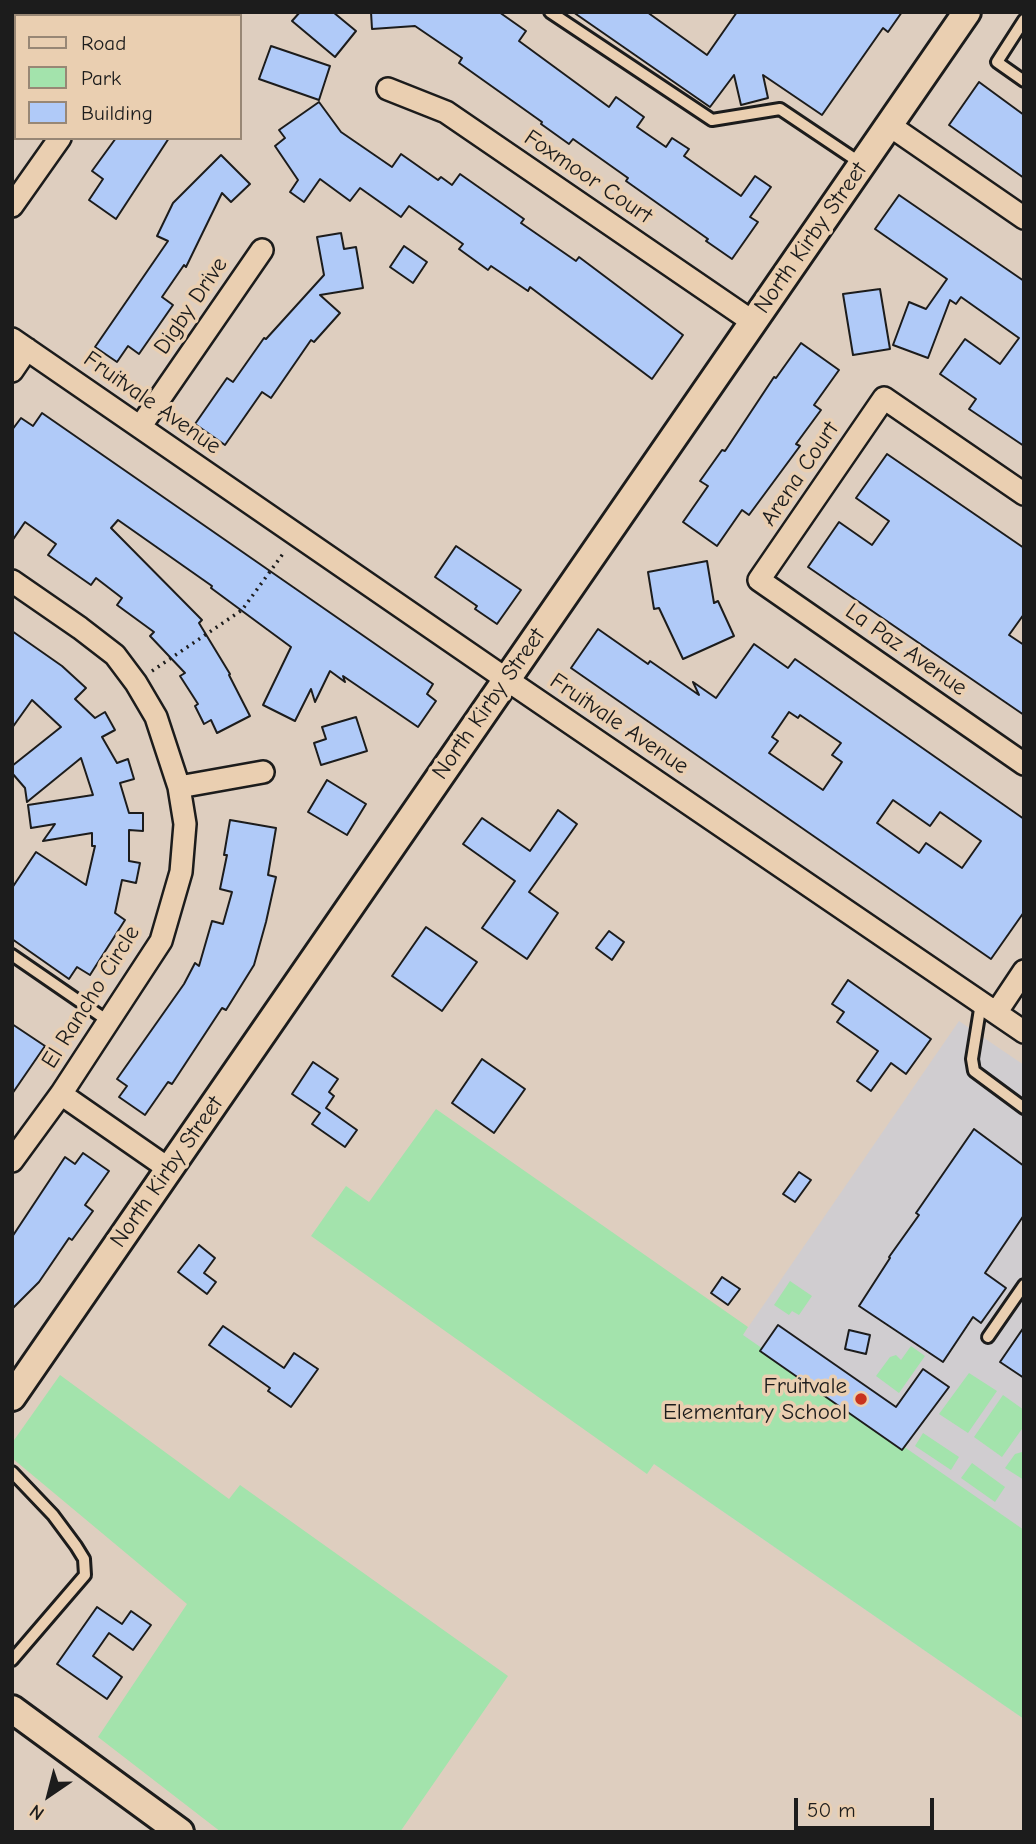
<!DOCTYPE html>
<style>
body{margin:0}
#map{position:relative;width:1036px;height:1844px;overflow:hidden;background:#decebf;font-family:"Comic Neue",sans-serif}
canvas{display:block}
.frame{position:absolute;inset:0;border:14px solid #1c1c1c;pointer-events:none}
.legend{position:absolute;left:14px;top:14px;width:228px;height:126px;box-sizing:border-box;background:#eacfb1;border:2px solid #988775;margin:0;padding:9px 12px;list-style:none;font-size:21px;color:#1c1c1c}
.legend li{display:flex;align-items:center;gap:14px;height:35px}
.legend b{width:35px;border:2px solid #988775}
.north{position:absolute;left:14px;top:1760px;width:70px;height:70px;-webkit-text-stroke:5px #eacfb1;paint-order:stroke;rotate:215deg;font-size:19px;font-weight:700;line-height:28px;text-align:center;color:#1c1c1c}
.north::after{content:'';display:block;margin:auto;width:24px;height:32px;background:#1c1c1c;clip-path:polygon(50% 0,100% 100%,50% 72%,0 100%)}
.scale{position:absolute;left:794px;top:1798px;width:140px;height:32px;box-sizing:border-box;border:4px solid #1c1c1c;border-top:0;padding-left:9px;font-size:21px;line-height:24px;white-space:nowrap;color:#1c1c1c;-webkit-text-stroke:5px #eacfb1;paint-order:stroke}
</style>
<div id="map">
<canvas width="1036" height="1844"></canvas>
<div class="frame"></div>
<ul class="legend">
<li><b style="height:9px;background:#eacfb1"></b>Road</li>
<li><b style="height:19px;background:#a3e3ac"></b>Park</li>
<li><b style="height:19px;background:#b0caf8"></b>Building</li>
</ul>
<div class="north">N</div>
<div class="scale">50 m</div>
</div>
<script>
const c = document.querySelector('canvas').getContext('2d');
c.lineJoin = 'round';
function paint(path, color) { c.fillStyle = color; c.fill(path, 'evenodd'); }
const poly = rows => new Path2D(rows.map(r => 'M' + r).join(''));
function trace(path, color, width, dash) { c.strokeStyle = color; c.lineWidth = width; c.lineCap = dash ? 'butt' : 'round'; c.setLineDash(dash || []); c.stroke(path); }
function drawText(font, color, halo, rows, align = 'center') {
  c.font = font + ' "Comic Neue",sans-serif'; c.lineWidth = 7; c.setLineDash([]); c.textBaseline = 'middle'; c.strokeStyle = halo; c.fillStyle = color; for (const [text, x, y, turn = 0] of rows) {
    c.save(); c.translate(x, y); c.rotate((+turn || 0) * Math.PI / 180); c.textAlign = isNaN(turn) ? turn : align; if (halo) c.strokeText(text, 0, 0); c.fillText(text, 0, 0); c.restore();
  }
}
paint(poly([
 [959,1021,1024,1065,1024,1719,654,1464]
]), '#d0cdd0');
paint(poly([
 [436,1109,748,1327,743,1335,1024,1530,1024,1719,654,1464,647,1474,311,1236,346,1186,369,1202],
 [790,1281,812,1296,799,1315,792,1311,789,1315,774,1305],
 [911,1346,925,1356,899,1393,876,1376,890,1357,896,1355,901,1360],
 [969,1373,997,1391,968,1433,939,1414],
 [60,1375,229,1499,240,1485,508,1676,400,1832,221,1832,98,1737,187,1604,12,1458,12,1443],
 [1003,1395,1024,1410,1024,1426,1002,1457,974,1437],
 [923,1433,959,1457,951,1470,915,1446],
 [1022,1452,1024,1452,1024,1480,1005,1468,1015,1454],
 [972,1463,1005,1487,995,1502,961,1478]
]), '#a3e3ac');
const building = poly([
 [300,12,333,12,356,31,335,57,292,21,300,12],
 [371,12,499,12,526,31,519,41,609,107,616,97,644,117,637,127,666,147,672,138,689,149,684,156,741,196,755,176,771,187,750,217,758,222,732,259,706,241,708,239,626,181,628,178,573,139,569,144,541,124,542,122,459,63,462,58,415,26,372,29,371,12],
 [573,12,647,12,707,55,737,12,902,12,888,32,883,28,822,115,763,75,768,98,741,105,734,75,710,107,573,12],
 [271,46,330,66,319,100,259,79,271,46],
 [979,82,1024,115,1024,178,949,125,979,82],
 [319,102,341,132,392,167,401,154,438,180,441,177,452,185,460,174,524,219,521,223,576,261,579,257,683,335,652,379,530,287,528,291,491,266,488,270,459,249,463,244,409,206,401,217,360,188,350,201,320,179,304,202,290,192,298,180,275,146,285,138,279,130,319,102],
 [116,138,169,138,116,219,89,200,103,179,92,171,116,138],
 [221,155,250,184,231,202,222,193,186,267,184,265,162,297,173,305,139,354,128,346,117,362,95,347,168,241,157,236,173,203,221,155],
 [899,195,1024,281,1024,446,969,409,976,399,940,374,965,339,1000,364,1019,338,961,297,956,304,950,300,928,358,893,345,909,302,926,309,947,279,875,229,899,195],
 [341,233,344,249,356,247,363,288,320,295,340,313,314,342,311,340,271,398,262,392,225,445,195,424,227,378,233,382,264,338,266,339,324,275,317,237,341,233],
 [404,246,427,262,413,283,390,267,404,246],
 [880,289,890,349,853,355,843,294,880,289],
 [801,343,839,370,814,405,821,410,796,444,800,446,749,515,742,510,717,546,683,522,708,486,700,481,722,450,725,451,774,377,776,378,801,343],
 [42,413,433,684,427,694,436,701,418,727,343,676,345,682,330,671,315,702,311,689,295,721,263,705,291,647,211,588,212,586,118,520,111,528,202,620,199,623,230,674,229,675,250,716,217,733,211,720,204,724,195,706,198,704,180,676,185,673,150,636,154,632,117,605,122,598,96,578,91,585,48,555,56,544,25,522,12,541,12,430,21,418,33,426,42,413],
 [887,454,1024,548,1024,614,1009,635,1024,645,1024,715,808,567,839,522,872,545,889,521,856,498,887,454],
 [456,546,521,590,497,624,475,609,477,606,435,577,456,546],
 [707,561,714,603,718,601,734,636,683,659,659,608,654,609,648,572,707,561],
 [598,629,648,664,650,661,699,695,693,682,716,698,754,644,788,668,795,659,1024,819,1024,912,991,959,571,668,598,629],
 [789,712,798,718,800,715,841,743,832,755,842,762,823,790,769,753,778,741,772,737,789,712],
 [893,800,930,826,940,812,981,841,962,868,926,843,919,853,877,823,893,800],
 [12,631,62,666,86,688,75,699,95,718,105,712,115,730,102,737,117,763,128,759,134,779,120,783,129,813,143,813,143,831,129,830,129,861,140,863,136,883,122,880,115,913,125,920,90,975,77,967,69,979,12,939,12,888,36,852,86,885,95,846,92,846,92,833,43,841,55,824,31,828,28,805,93,795,81,758,27,802,25,788,12,773,12,766,61,727,32,700,12,728,12,631],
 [356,717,367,751,321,765,314,743,326,739,322,727,356,717],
 [327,780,366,804,347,835,308,812,327,780],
 [558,810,577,824,529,892,558,913,527,959,482,928,515,881,463,844,482,818,530,851,558,810],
 [230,820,276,828,268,875,276,877,266,922,254,965,226,1010,222,1008,172,1084,168,1082,145,1115,119,1097,127,1086,117,1079,184,984,195,963,199,966,212,921,223,924,232,892,220,889,227,855,224,855,230,820],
 [426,927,477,962,442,1011,392,976,426,927],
 [609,931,624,942,612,960,596,948,609,931],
 [848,980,931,1039,906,1074,891,1063,871,1091,857,1081,878,1051,837,1022,844,1012,832,1004,848,980],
 [12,1024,45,1046,12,1094,12,1024],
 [482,1059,525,1089,494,1133,452,1103,482,1059],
 [313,1062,338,1079,329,1092,334,1096,326,1108,357,1130,345,1147,312,1124,320,1113,292,1094,313,1062],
 [974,1129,1024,1166,1024,1215,985,1273,1006,1288,981,1323,973,1317,943,1362,859,1306,890,1258,889,1257,919,1215,916,1213,974,1129],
 [83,1153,109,1171,85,1205,93,1211,72,1240,69,1238,39,1282,12,1309,12,1237,65,1157,75,1164,83,1153],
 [799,1172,811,1180,795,1202,783,1194,799,1172],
 [199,1245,215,1258,204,1273,216,1282,207,1294,178,1272,199,1245],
 [722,1277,740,1289,728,1305,711,1293,722,1277],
 [778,1325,896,1407,923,1369,949,1387,902,1450,760,1351,778,1325],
 [223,1326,284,1368,294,1353,318,1369,291,1407,268,1391,270,1388,209,1345,223,1326],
 [1024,1327,1024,1378,1000,1362,1024,1327],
 [849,1330,870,1335,866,1354,845,1349,849,1330],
 [97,1607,122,1624,131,1611,151,1625,133,1650,109,1633,93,1656,122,1677,107,1699,57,1664,97,1607]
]);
paint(building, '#b0caf8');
trace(building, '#1c1c1c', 2);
const service = poly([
 [550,12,712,120,780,109,862,164],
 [1024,20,997,62,1024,81],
 [12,955,108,1021],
 [981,1003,972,1059,974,1071,1024,1108],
 [988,1337,1024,1285],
 [12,1472,53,1515,76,1546,84,1559,85,1575,12,1660]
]);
const minor = poly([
 [144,16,147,12],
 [12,67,16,69],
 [388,89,446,112,753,322],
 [889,125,1024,218],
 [12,206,60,138],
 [12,339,506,679,1024,1032],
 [12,371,27,349],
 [140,427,262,250],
 [1024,494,884,398,759,580,1024,764],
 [12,581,80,628,115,655,136,683,156,717,179,787,185,824,181,872,161,941,61,1094,12,1161],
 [179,787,263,772],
 [996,1013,1024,971],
 [61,1094,169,1169]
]);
const tertiary = poly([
 [12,1397,967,12],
 [12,1709,180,1832]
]);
trace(service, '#1c1c1c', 16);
trace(minor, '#1c1c1c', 26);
trace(tertiary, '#1c1c1c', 32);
trace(poly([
 [152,671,242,610,285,551]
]), '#1c1c1c', 3.5, [2, 5]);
trace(service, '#eacfb1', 10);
trace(minor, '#eacfb1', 21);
trace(tertiary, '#eacfb1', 26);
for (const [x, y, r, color] of [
 [861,1399,7,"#c8321e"]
]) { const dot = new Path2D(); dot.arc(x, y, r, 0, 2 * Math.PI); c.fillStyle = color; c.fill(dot); trace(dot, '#eacfb1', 2.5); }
drawText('23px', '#1c1c1c', '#eacfb1', [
 ["Foxmoor Court",588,177,34],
 ["North Kirby Street",811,238,-55],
 ["Digby Drive",191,306,-56],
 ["Fruitvale Avenue",152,403,35],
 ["Arena Court",800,474,-56],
 ["La Paz Avenue",906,650,35],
 ["North Kirby Street",489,704,-55],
 ["Fruitvale Avenue",619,724,34],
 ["El Rancho Circle",91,997,-58],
 ["North Kirby Street",167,1172,-55]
]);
drawText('23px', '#1c1c1c', '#eacfb1', [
 ["Fruitvale",847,1386],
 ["Elementary School",847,1412]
], 'right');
</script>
